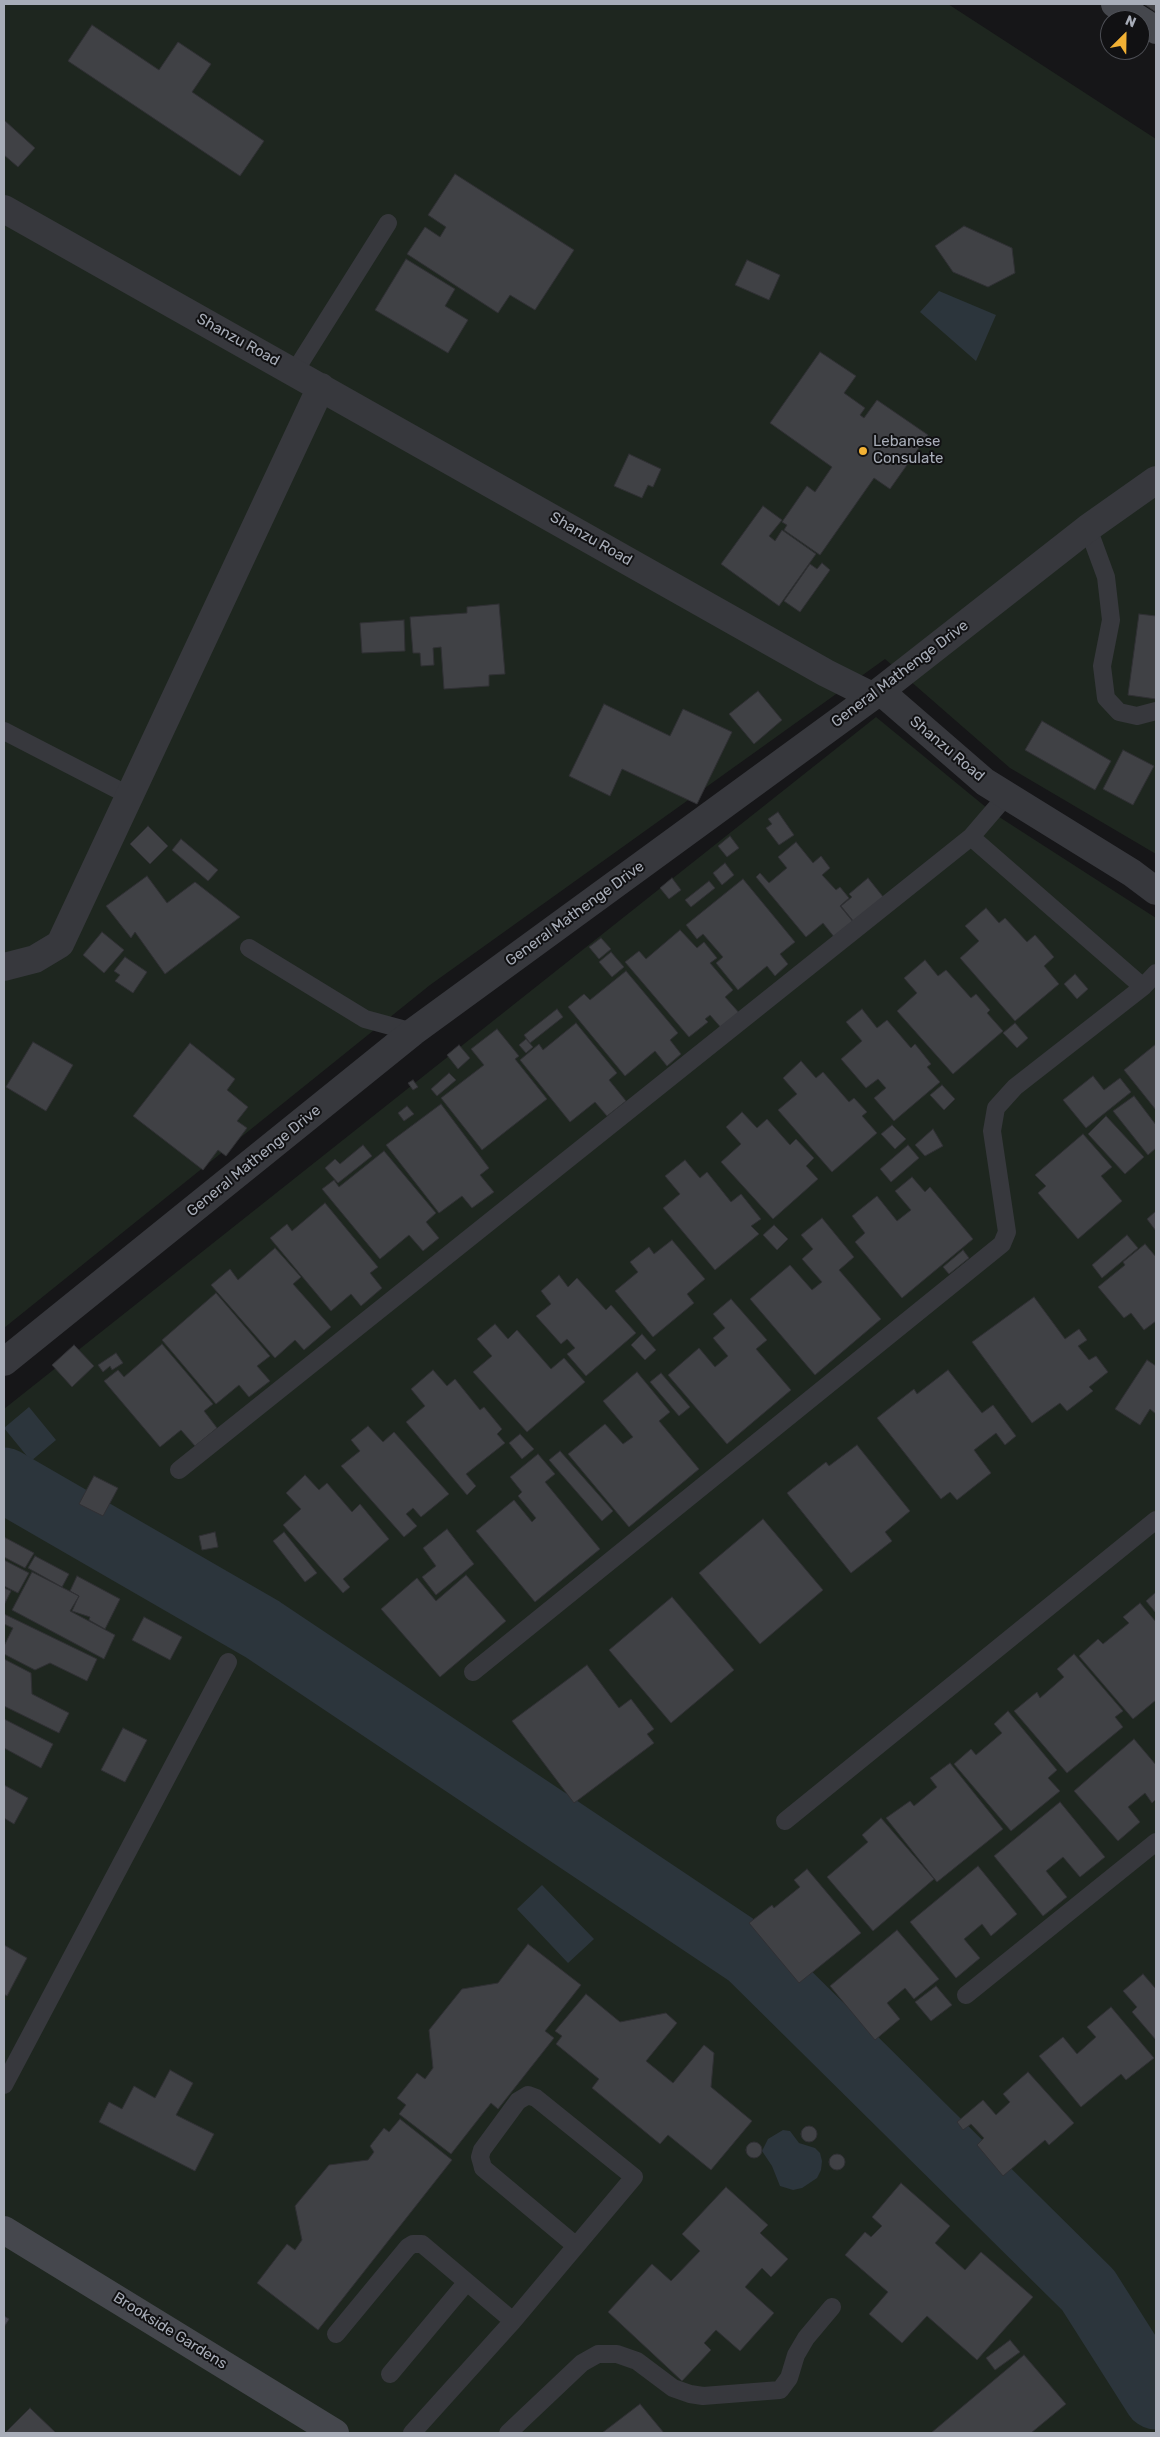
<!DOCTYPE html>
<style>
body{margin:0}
#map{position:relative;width:1160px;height:2437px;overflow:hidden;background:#161618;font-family:Rubik,sans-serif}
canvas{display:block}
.frame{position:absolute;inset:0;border:5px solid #a8adb8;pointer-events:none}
.north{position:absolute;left:1100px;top:10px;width:50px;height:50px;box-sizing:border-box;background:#111113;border:1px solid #4d4f55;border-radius:50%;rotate:23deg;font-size:14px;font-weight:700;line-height:20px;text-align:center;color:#a8adb8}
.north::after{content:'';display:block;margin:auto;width:18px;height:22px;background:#f2b134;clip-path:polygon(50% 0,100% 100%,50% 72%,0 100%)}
</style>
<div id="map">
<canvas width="1160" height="2437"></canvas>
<div class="frame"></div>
<div class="north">N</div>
</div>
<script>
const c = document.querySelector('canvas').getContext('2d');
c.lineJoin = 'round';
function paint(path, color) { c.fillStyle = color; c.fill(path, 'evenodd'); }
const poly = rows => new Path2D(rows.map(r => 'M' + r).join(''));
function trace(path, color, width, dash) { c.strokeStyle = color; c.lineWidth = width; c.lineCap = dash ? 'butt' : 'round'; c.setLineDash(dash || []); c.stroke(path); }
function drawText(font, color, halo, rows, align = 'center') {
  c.font = font + ' Rubik,sans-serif'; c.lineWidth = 4; c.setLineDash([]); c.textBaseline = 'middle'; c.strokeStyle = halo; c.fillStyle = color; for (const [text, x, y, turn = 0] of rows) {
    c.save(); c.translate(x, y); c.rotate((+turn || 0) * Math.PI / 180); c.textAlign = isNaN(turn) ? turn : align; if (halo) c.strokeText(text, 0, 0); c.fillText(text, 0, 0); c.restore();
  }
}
paint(poly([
 [4,4,948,4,1156,139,1156,854,1010,768,885,659,430,985,4,1328],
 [876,717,993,813,1156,918,1156,2433,4,2433,4,1409]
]), '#1e261f');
paint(poly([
 [939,291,996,315,976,361,920,312],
 [29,1407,56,1440,31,1461,4,1428],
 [542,1885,594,1939,568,1963,517,1909],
 [783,2130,790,2131,799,2143,815,2148,820,2153,822,2161,821,2170,817,2178,802,2188,793,2190,780,2186,772,2166,762,2151,768,2139]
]), '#2c353c');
trace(poly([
 [4,1480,262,1629,749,1955,1088,2290,1156,2397]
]), '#2c353c', 65);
const building = poly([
 [1144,4,1156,4,1156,12,1144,4],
 [92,25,159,70,178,42,211,64,192,92,264,141,240,176,68,61,92,25],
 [4,120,35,148,18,167,4,155,4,120],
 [455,174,574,250,535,310,510,295,498,313,407,254,425,227,440,237,446,227,428,215,455,174],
 [964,226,1012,248,1015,273,988,287,953,272,935,246,964,226],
 [406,259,455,289,445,306,468,320,448,353,375,310,406,259],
 [747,260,780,275,769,300,735,285,747,260],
 [820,352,856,376,844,393,865,408,860,415,864,418,877,400,928,435,890,489,874,478,820,555,784,530,787,525,782,522,807,486,815,492,832,467,770,423,820,352],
 [629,454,661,469,653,487,648,485,642,498,614,486,629,454],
 [763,506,782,520,769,536,775,541,782,530,816,554,779,606,721,564,763,506],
 [822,563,830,570,800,612,784,601,810,564,817,569,822,563],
 [499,604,505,674,489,675,489,686,444,689,441,647,433,648,434,665,421,666,420,653,413,653,410,617,467,613,467,607,499,604],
 [1139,614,1156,616,1156,699,1128,695,1139,614],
 [404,620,405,651,362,653,360,623,404,620],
 [758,691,782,720,754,744,729,714,758,691],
 [604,704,670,736,683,709,732,732,697,804,622,769,610,796,569,776,604,704],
 [1042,721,1111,761,1095,790,1025,750,1042,721],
 [1123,750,1154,766,1133,805,1103,789,1123,750],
 [778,812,794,835,779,845,766,828,772,824,768,819,778,812],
 [148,826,168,846,150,864,130,844,148,826],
 [730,836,739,848,727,857,718,846,730,836],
 [181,839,218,870,208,881,172,850,181,839],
 [796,842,813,863,821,856,830,868,822,875,836,890,840,887,849,898,840,906,854,923,835,938,823,923,806,937,756,877,760,873,769,883,787,868,778,857,796,842],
 [725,863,734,875,722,885,713,873,725,863],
 [147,876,167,903,195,882,240,917,165,974,135,932,131,938,106,906,147,876],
 [672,878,681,890,669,899,660,888,672,878],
 [868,878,884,898,854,922,841,906,852,897,849,894,868,878],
 [743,879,795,942,780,954,788,964,775,976,767,966,738,990,716,963,723,957,703,934,697,939,686,925,743,879],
 [709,881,715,888,691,907,685,900,709,881],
 [986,908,999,923,1005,918,1027,942,1035,935,1054,957,1044,966,1059,984,1015,1021,960,958,979,941,965,926,986,908],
 [680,930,697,948,704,942,717,958,710,963,733,990,725,997,741,1015,723,1030,710,1015,705,1019,708,1022,689,1037,625,962,639,951,646,959,680,930],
 [102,932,124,950,104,973,83,955,102,932],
 [601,938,611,949,599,959,589,947,601,938],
 [611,952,624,967,612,977,599,962,611,952],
 [125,957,147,972,133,993,115,981,120,975,114,971,125,957],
 [925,960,938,976,946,970,971,998,976,994,990,1010,987,1013,1003,1031,953,1074,897,1011,917,993,904,978,925,960],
 [626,971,678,1033,670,1040,681,1054,667,1066,655,1051,625,1076,568,1007,584,994,590,1000,626,971],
 [1075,974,1088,989,1077,999,1064,984,1075,974],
 [557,1009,563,1017,530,1043,524,1035,557,1009],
 [862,1009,877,1028,887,1020,911,1048,915,1044,931,1064,927,1067,940,1082,894,1121,874,1098,886,1088,878,1079,866,1088,841,1059,862,1041,846,1022,862,1009],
 [576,1023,617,1073,609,1080,626,1101,607,1116,595,1102,570,1122,520,1060,539,1044,543,1050,576,1023],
 [1015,1023,1028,1038,1017,1048,1003,1033,1015,1023],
 [497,1029,519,1056,515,1059,547,1099,482,1150,441,1098,484,1065,471,1049,497,1029],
 [526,1039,533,1047,526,1053,519,1045,526,1039],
 [33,1042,73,1065,46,1111,6,1087,33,1042],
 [190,1043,235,1079,227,1090,248,1107,237,1121,247,1128,226,1156,218,1150,203,1170,133,1116,190,1043],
 [1156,1044,1156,1110,1124,1070,1156,1044],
 [459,1045,470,1058,458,1069,447,1055,459,1045],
 [801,1061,816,1078,823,1072,849,1102,854,1098,867,1112,862,1116,877,1133,832,1172,778,1110,797,1094,783,1078,801,1061],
 [449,1073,456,1080,437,1096,431,1089,449,1073],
 [1093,1076,1104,1090,1120,1078,1131,1092,1086,1128,1063,1100,1093,1076],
 [413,1080,418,1087,413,1090,408,1083,413,1080],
 [942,1085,955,1099,944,1110,930,1095,942,1085],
 [1134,1096,1156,1125,1156,1148,1148,1155,1113,1111,1134,1096],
 [441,1104,489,1168,480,1175,494,1192,472,1208,462,1196,439,1213,386,1145,441,1104],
 [407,1106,414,1114,404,1121,398,1113,407,1106],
 [742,1112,757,1128,767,1119,790,1145,796,1139,814,1158,806,1166,818,1179,773,1219,721,1162,741,1144,726,1127,742,1112],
 [1106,1116,1144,1157,1125,1174,1088,1134,1106,1116],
 [892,1125,906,1139,895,1149,881,1134,892,1125],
 [933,1129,943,1146,925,1156,915,1145,933,1129],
 [1083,1134,1112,1167,1101,1176,1122,1201,1078,1239,1038,1193,1046,1186,1035,1175,1083,1134],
 [363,1145,372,1156,338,1183,325,1168,335,1159,340,1164,363,1145],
 [908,1145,919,1158,891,1182,880,1169,908,1145],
 [384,1151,436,1213,426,1222,439,1238,423,1251,409,1235,380,1259,322,1189,334,1180,339,1187,384,1151],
 [685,1160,700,1178,707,1172,731,1202,741,1194,761,1219,751,1226,759,1234,715,1270,663,1208,680,1194,665,1176,685,1160],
 [912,1177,925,1192,930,1187,973,1239,902,1298,855,1242,865,1233,852,1216,877,1196,897,1221,911,1210,895,1191,912,1177],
 [325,1203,378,1267,370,1273,382,1288,361,1306,351,1294,331,1311,270,1238,287,1224,292,1231,325,1203],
 [1156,1211,1156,1231,1147,1219,1156,1211],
 [822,1218,854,1257,839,1270,881,1319,815,1375,750,1299,790,1265,812,1290,822,1282,802,1259,813,1249,801,1235,822,1218],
 [774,1225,788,1239,777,1250,763,1235,774,1225],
 [1127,1235,1138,1248,1102,1278,1092,1265,1127,1235],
 [672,1240,705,1279,687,1294,694,1303,653,1337,615,1291,638,1272,630,1262,649,1247,654,1254,672,1240],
 [1145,1244,1156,1257,1156,1321,1144,1330,1131,1313,1124,1318,1098,1287,1125,1265,1123,1262,1145,1244],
 [275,1248,301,1277,293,1284,331,1327,304,1350,295,1340,275,1358,211,1285,230,1269,238,1280,275,1248],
 [963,1250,969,1258,949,1274,943,1267,963,1250],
 [559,1275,568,1287,577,1278,606,1310,611,1305,636,1333,586,1376,567,1354,575,1348,567,1339,561,1344,536,1316,551,1304,541,1291,559,1275],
 [216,1293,270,1356,257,1366,270,1381,249,1397,239,1385,216,1404,162,1340,216,1293],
 [1034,1297,1065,1339,1079,1329,1087,1340,1078,1346,1089,1360,1096,1356,1108,1372,1089,1387,1093,1391,1067,1411,1060,1403,1032,1423,972,1342,1034,1297],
 [731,1299,767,1340,756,1349,791,1390,727,1444,668,1375,699,1348,715,1367,728,1356,713,1338,725,1328,713,1314,731,1299],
 [495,1324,508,1339,517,1330,551,1369,564,1358,585,1382,527,1432,473,1372,492,1356,477,1339,495,1324],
 [642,1334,656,1350,645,1360,631,1345,642,1334],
 [162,1344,213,1404,204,1411,217,1428,195,1446,181,1430,160,1447,104,1381,118,1370,124,1377,162,1344],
 [74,1345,94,1366,72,1387,52,1365,74,1345],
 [116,1353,123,1363,112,1370,110,1366,103,1372,98,1365,116,1353],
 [1147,1360,1156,1366,1156,1414,1150,1409,1140,1425,1115,1409,1147,1360],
 [433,1370,447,1386,455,1379,480,1410,484,1407,502,1429,497,1434,505,1443,466,1474,476,1486,467,1495,406,1422,425,1406,411,1389,433,1370],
 [948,1370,982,1413,993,1405,1016,1436,1005,1445,996,1433,974,1450,991,1473,957,1500,950,1492,941,1499,877,1418,914,1389,917,1394,948,1370],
 [637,1372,670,1412,659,1421,699,1469,629,1527,568,1454,605,1424,623,1444,633,1437,603,1401,637,1372],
 [661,1373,690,1407,679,1416,650,1382,661,1373],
 [368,1426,383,1442,394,1432,449,1494,421,1517,413,1508,406,1514,417,1526,404,1537,341,1466,360,1451,351,1440,368,1426],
 [520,1434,534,1449,522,1459,509,1443,520,1434],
 [857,1445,910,1511,885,1532,892,1541,851,1573,787,1493,826,1462,829,1466,857,1445],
 [560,1451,613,1511,602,1521,549,1460,560,1451],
 [538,1454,555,1474,545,1482,600,1549,535,1602,476,1531,514,1500,532,1522,536,1518,518,1496,522,1492,510,1477,538,1454],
 [305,1475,319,1490,327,1483,352,1512,360,1504,389,1539,343,1579,350,1587,343,1593,283,1525,301,1509,286,1493,305,1475],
 [94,1476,118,1488,103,1516,79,1504,94,1476],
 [763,1519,823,1590,760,1644,699,1573,763,1519],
 [447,1529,474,1564,436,1595,422,1577,436,1566,423,1548,447,1529],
 [215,1532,218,1547,202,1550,199,1536,215,1532],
 [284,1532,317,1573,305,1582,273,1541,284,1532],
 [4,1537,34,1553,25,1568,4,1557,4,1537],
 [35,1556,69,1574,62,1587,28,1568,35,1556],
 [4,1560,29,1573,18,1593,4,1586,4,1560],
 [32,1572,79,1596,70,1611,115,1635,104,1659,12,1610,32,1572],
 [466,1575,506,1621,440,1677,381,1609,417,1578,436,1601,466,1575],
 [77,1576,120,1599,105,1629,89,1620,90,1617,72,1611,79,1596,70,1591,77,1576],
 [4,1588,11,1591,4,1605,4,1588],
 [1156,1592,1156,1613,1146,1601,1156,1592],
 [672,1597,734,1670,671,1723,609,1650,672,1597],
 [1140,1603,1156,1622,1156,1700,1133,1719,1079,1656,1098,1639,1103,1644,1129,1623,1123,1617,1140,1603],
 [4,1614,97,1659,87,1681,50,1663,35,1670,4,1654,4,1646,13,1628,4,1624,4,1614],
 [144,1617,182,1637,170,1660,132,1640,144,1617],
 [1074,1654,1123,1711,1115,1717,1123,1727,1067,1773,1014,1711,1037,1692,1040,1698,1064,1677,1057,1669,1074,1654],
 [4,1659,31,1673,32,1694,69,1713,59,1733,4,1706,4,1659],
 [587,1665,619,1708,631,1699,654,1729,647,1734,654,1743,574,1803,512,1721,587,1665],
 [1008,1711,1057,1770,1048,1778,1060,1791,1011,1831,954,1764,971,1749,976,1755,1002,1733,994,1724,1008,1711],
 [4,1719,53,1744,41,1768,4,1748,4,1719],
 [123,1728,147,1740,125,1782,101,1770,123,1728],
 [1134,1739,1156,1765,1156,1799,1152,1803,1145,1793,1128,1807,1140,1822,1118,1841,1074,1791,1134,1739],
 [950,1763,1003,1829,937,1882,886,1818,910,1801,914,1806,937,1787,930,1778,950,1763],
 [4,1785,28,1798,14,1824,4,1818,4,1785],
 [1060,1802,1105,1857,1080,1877,1063,1857,1046,1871,1067,1897,1043,1916,994,1856,1060,1802],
 [881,1818,934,1879,873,1931,827,1877,868,1842,862,1835,881,1818],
 [978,1866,1017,1914,991,1936,982,1924,964,1939,980,1958,956,1978,910,1922,978,1866],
 [807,1869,861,1933,799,1983,749,1923,772,1905,774,1908,800,1887,794,1880,807,1869],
 [897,1930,939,1979,914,1999,905,1988,887,2003,900,2019,875,2040,830,1986,897,1930],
 [528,1944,581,1985,545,2031,554,2038,498,2109,491,2103,451,2154,399,2114,406,2105,397,2098,417,2073,425,2079,433,2068,429,2030,462,1989,498,1983,528,1944],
 [4,1945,27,1958,7,1996,4,1994,4,1945],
 [1143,1974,1155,1988,1156,1987,1156,2040,1132,2012,1137,2007,1123,1991,1143,1974],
 [936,1986,952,2005,931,2021,915,2002,936,1986],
 [586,1994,620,2022,666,2013,677,2023,646,2061,673,2083,704,2045,714,2053,711,2087,752,2121,711,2170,668,2135,660,2144,592,2088,599,2079,556,2044,562,2036,555,2031,586,1994],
 [1111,2007,1154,2058,1126,2080,1121,2074,1081,2107,1039,2056,1063,2037,1077,2054,1096,2037,1087,2027,1111,2007],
 [170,2070,193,2083,176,2115,214,2134,195,2171,99,2122,109,2102,122,2109,134,2086,155,2098,170,2070],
 [1028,2072,1074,2123,1049,2145,1045,2140,1003,2176,977,2145,984,2138,971,2124,963,2130,957,2122,983,2100,996,2115,1010,2102,1003,2094,1028,2072],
 [400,2119,452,2160,318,2330,257,2283,287,2244,295,2250,302,2240,295,2206,329,2165,368,2160,374,2152,370,2146,384,2128,389,2132,400,2119],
 '801 2134a8 8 0 1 1 16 0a8 8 0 1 1-16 0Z',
 '746 2150a8 8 0 1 1 16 0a8 8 0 1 1-16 0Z',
 '829 2162a8 8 0 1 1 16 0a8 8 0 1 1-16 0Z',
 [901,2183,950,2226,935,2243,965,2270,981,2252,1033,2297,977,2360,927,2316,902,2343,869,2314,888,2292,845,2255,865,2232,871,2237,882,2226,872,2217,901,2183],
 [726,2187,768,2225,760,2233,788,2259,771,2277,762,2268,745,2287,774,2313,740,2351,716,2330,704,2343,711,2350,682,2381,608,2312,652,2264,671,2281,700,2251,682,2234,726,2187],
 [4,2316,9,2319,4,2327,4,2316],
 [1010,2340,1020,2352,995,2370,986,2358,1010,2340],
 [1024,2355,1066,2404,1031,2433,931,2433,1024,2355],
 [640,2404,664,2433,602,2433,640,2404],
 [30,2408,56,2433,5,2433,30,2408]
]);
paint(building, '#404145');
trace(building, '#303034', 1);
trace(poly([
 [295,371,388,223],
 [1088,528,1106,577,1111,620,1102,666,1106,698,1119,712,1137,716,1156,711],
 [4,731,130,796],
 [971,837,1007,795],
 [249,948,365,1019,413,1032],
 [179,1470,971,837,1143,987],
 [473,1672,1002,1244,1007,1232,992,1131,996,1108,1015,1087,1143,987,1156,973],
 [785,1821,1156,1520],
 [966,1995,1156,1842],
 [4,2085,228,1662],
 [336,2334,408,2247,413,2244,422,2244,513,2321],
 [390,2374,466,2283],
 [412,2433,513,2321,634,2177,536,2098,528,2095,518,2101,482,2150,480,2157,482,2164,483,2168,575,2245],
 [508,2433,582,2363,598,2354,617,2354,637,2361,673,2388,690,2394,703,2396,780,2390,789,2378,796,2355,806,2338,832,2307]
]), '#37383d', 18);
trace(poly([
 [4,209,826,673,872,696,880,691,985,782,1132,873,1156,891],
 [4,967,35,959,60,944,321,387],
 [4,1362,413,1032,880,691,1088,528,1156,480]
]), '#37383d', 28);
trace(poly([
 [1115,4,1156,30],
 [4,2230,335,2433]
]), '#45474d', 28);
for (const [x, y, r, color] of [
 [863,451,5,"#f2b134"]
]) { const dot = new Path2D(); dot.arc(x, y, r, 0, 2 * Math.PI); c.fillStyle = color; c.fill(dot); trace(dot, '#111113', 2); }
drawText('15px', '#a8adb8', '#111113', [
 ["Shanzu Road",238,340,29],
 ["Shanzu Road",591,539,30],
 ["General Mathenge Drive",900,674,-37],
 ["Shanzu Road",947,749,40],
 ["General Mathenge Drive",575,914,-36],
 ["General Mathenge Drive",254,1161,-39],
 ["Brookside Gardens",170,2331,32]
]);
drawText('15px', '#a8adb8', '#111113', [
 ["Lebanese",873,442],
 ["Consulate",873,459]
], 'left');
</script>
